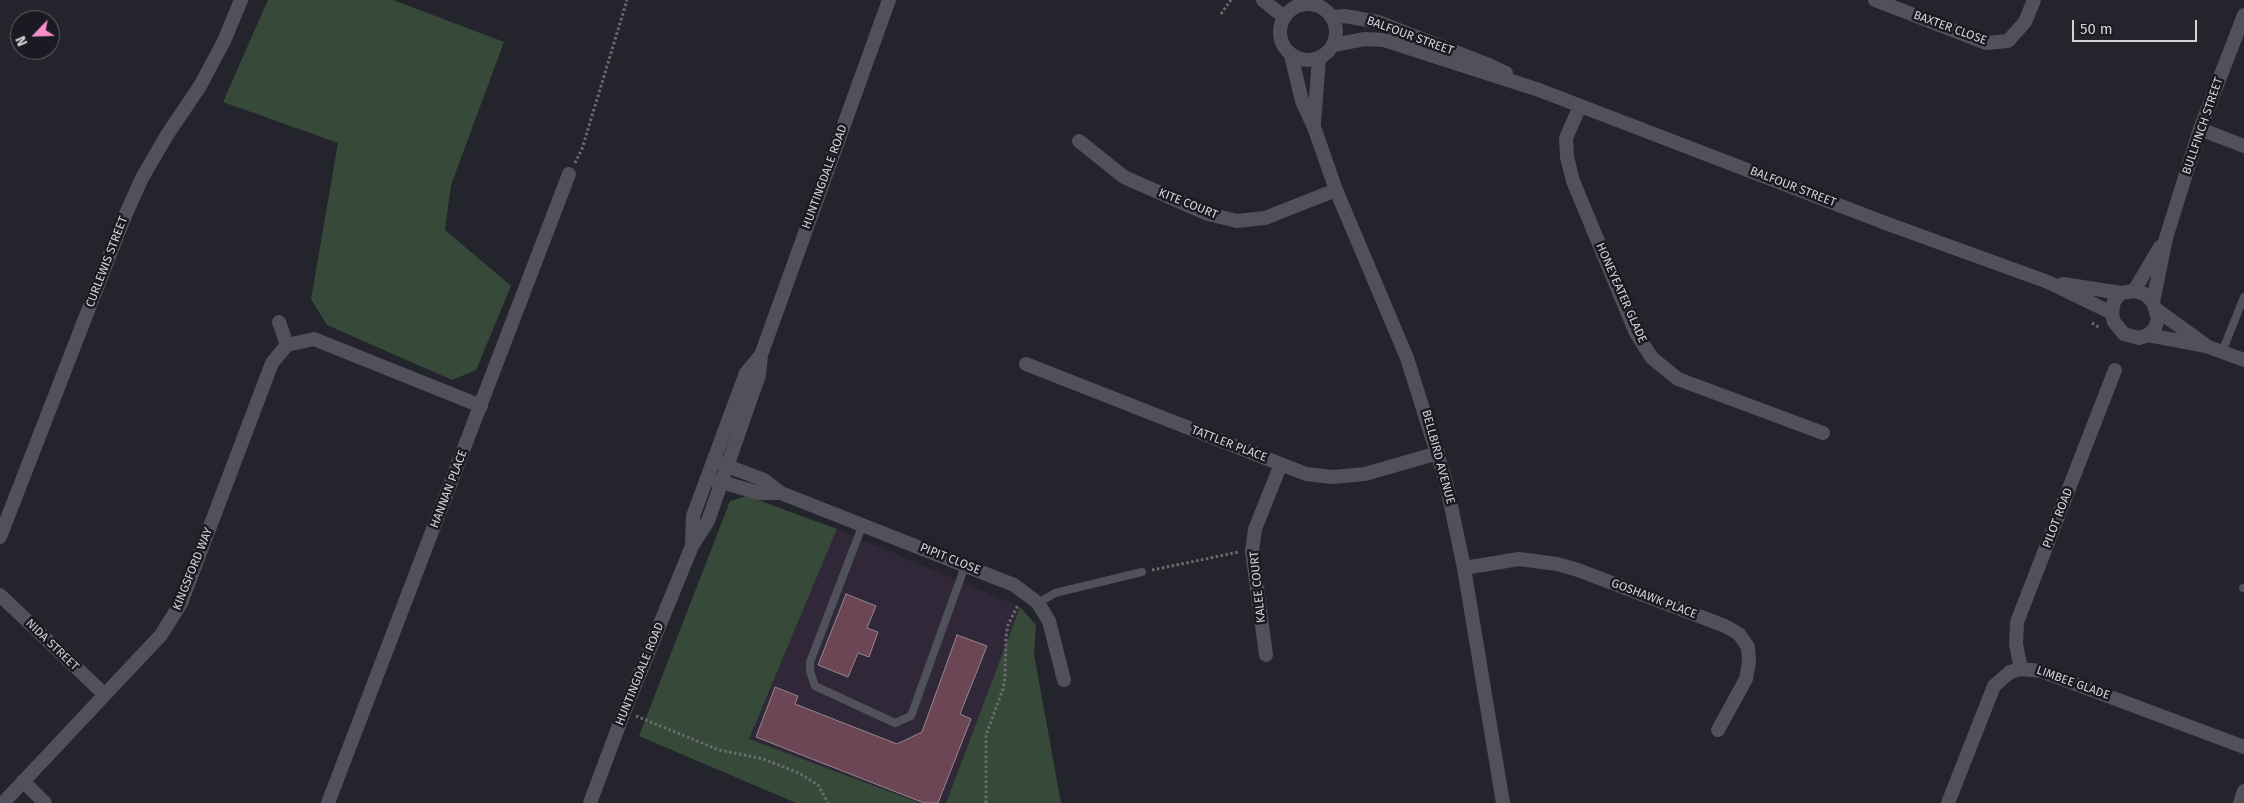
<!DOCTYPE html>
<style>
body{margin:0}
#map{position:relative;width:2244px;height:803px;overflow:hidden;background:#23242c;font-family:"Fira Sans",sans-serif}
canvas{display:block}
.north{position:absolute;left:10px;top:10px;width:50px;height:50px;box-sizing:border-box;background:#1a1b22;border:1px solid #64646a;border-radius:50%;rotate:246deg;font-size:14px;font-weight:700;line-height:20px;text-align:center;color:#d2d2d7}
.north::after{content:'';display:block;margin:auto;width:18px;height:22px;background:#f98fc9;clip-path:polygon(50% 0,100% 100%,50% 72%,0 100%)}
.scale{position:absolute;left:2072px;top:20px;width:125px;height:22px;box-sizing:border-box;border:2px solid #d2d2d7;border-top:0;padding-left:6px;font-size:15px;line-height:18px;white-space:nowrap;color:#d2d2d7;-webkit-text-stroke:4px #1a1b22;paint-order:stroke}
</style>
<div id="map">
<canvas width="2244" height="803"></canvas>
<div class="north">N</div>
<div class="scale">50 m</div>
</div>
<script>
const c = document.querySelector('canvas').getContext('2d');
c.lineJoin = 'round';
function paint(path, color) { c.fillStyle = color; c.fill(path, 'evenodd'); }
const poly = rows => new Path2D(rows.map(r => 'M' + r).join(''));
function trace(path, color, width, dash) { c.strokeStyle = color; c.lineWidth = width; c.lineCap = dash ? 'butt' : 'round'; c.setLineDash(dash || []); c.stroke(path); }
function drawText(font, color, halo, rows, align = 'center') {
  c.font = font + ' "Fira Sans",sans-serif'; c.lineWidth = 5; c.setLineDash([]); c.textBaseline = 'middle'; c.strokeStyle = halo; c.fillStyle = color; for (const [text, x, y, turn = 0] of rows) {
    c.save(); c.translate(x, y); c.rotate((+turn || 0) * Math.PI / 180); c.textAlign = isNaN(turn) ? turn : align; if (halo) c.strokeText(text, 0, 0); c.fillText(text, 0, 0); c.restore();
  }
}
paint(poly([
 [837,529,1020,607,946,803,920,803,749,739]
]), '#302838');
paint(poly([
 [268,0,393,0,504,42,451,185,445,230,511,286,476,370,452,380,327,325,311,299,338,143,223,102],
 [747,496,837,529,749,739,920,803,796,803,639,736,730,501],
 [1020,607,1036,625,1034,654,1061,803,946,803]
]), '#374a39');
const building = poly([
 [846,594,876,606,867,628,878,632,869,657,858,653,848,677,818,665,846,594],
 [957,635,987,646,960,714,971,719,938,803,924,803,756,737,775,687,798,696,795,704,897,744,922,732,957,635]
]);
paint(building, '#6c4655');
trace(building, '#94898d', 1);
trace(poly([
 [1221,14,1231,0],
 [575,163,582,149,627,0],
 [2092,323,2100,328],
 [1152,570,1239,552],
 [636,716,719,750,763,759,799,773,818,785,828,803],
 [986,803,986,735,1003,689,1005,676,1006,637,1008,625,1018,605]
]), '#6a6a71', 3, [2.5, 2.5]);
trace(poly([
 [2222,352,2244,297],
 [863,524,810,662,810,671,815,686,895,723,911,716,965,566],
 [2243,588,2244,588],
 [1038,603,1055,593,1142,572]
]), '#50515a', 8);
trace(poly([
 [1875,0,1986,43,2008,41,2025,22,2034,0],
 [1580,106,1566,138,1567,157,1573,181,1636,333,1652,358,1678,379,1823,433],
 [2200,129,2244,146],
 [1079,141,1124,177,1208,214,1237,221,1265,218,1336,190],
 [279,322,287,345],
 [1026,364,1306,474,1332,477,1365,474,1438,453],
 [717,462,764,480,781,493,1014,585,1038,603,1049,621,1064,680],
 [711,479,759,493,781,493],
 [0,537,124,218,142,178,167,135,200,86,224,41,241,0],
 [1464,568,1519,559,1557,564,1578,570,1725,626,1739,634,1748,647,1749,662,1746,679,1718,730],
 [0,595,104,694],
 [1266,655,1252,551,1255,529,1281,464],
 [2021,669,2016,644,2017,622,2115,370],
 [23,781,45,803],
 [3,803,161,635,181,603,272,363,287,345,314,339,481,406],
 [328,803,569,174],
 [1948,803,1994,686,2010,672,2021,669,2041,671,2244,747],
 [2240,803,2244,791]
]), '#50515a', 14);
trace(poly([
 [1263,0,1284,17],
 '1280 32a28 28 0 1 1 56 0a28 28 0 1 1-56 0Z',
 [1332,17,1345,16,1378,22,1489,65,1506,73],
 [1333,45,1365,39,1384,40,1539,90,1888,224,2048,282,2112,313],
 [1291,55,1302,101,1314,127,1336,190,1407,358,1446,482,1464,568,1503,803],
 [1314,124,1319,58],
 [2063,284,2121,293],
 [2134,291,2160,247],
 [2153,302,2166,238,2200,129,2244,15],
 [2157,310,2204,344],
 [2148,335,2155,328,2158,319,2153,302,2145,294,2134,291,2121,293,2114,301,2112,313,2114,322,2124,334,2139,338,2148,335,2206,346,2244,360],
 [692,545,693,516,746,373,761,355],
 [590,803,624,712,692,546,708,521,759,375,761,355,889,0]
]), '#50515a', 14);
drawText('12px', '#d2d2d7', '#1a1b22', [
 ["BAXTER CLOSE",1950,28,20],
 ["BALFOUR STREET",1410,36,20],
 ["BULLFINCH STREET",2203,126,-71],
 ["HUNTINGDALE ROAD",825,177,-70],
 ["BALFOUR STREET",1793,187,21],
 ["KITE COURT",1188,204,22],
 ["CURLEWIS STREET",107,262,-69],
 ["HONEYEATER GLADE",1621,293,66],
 ["TATTLER PLACE",1229,444,21],
 ["BELLBIRD AVENUE",1438,457,75],
 ["HANNAN PLACE",449,489,-69],
 ["PILOT ROAD",2058,518,-69],
 ["PIPIT CLOSE",950,559,22],
 ["KINGSFORD WAY",193,569,-68],
 ["KALEE COURT",1258,587,-96],
 ["GOSHAWK PLACE",1654,599,21],
 ["NIDA STREET",52,645,44],
 ["HUNTINGDALE ROAD",640,674,-68],
 ["LIMBEE GLADE",2073,683,20]
]);
</script>
